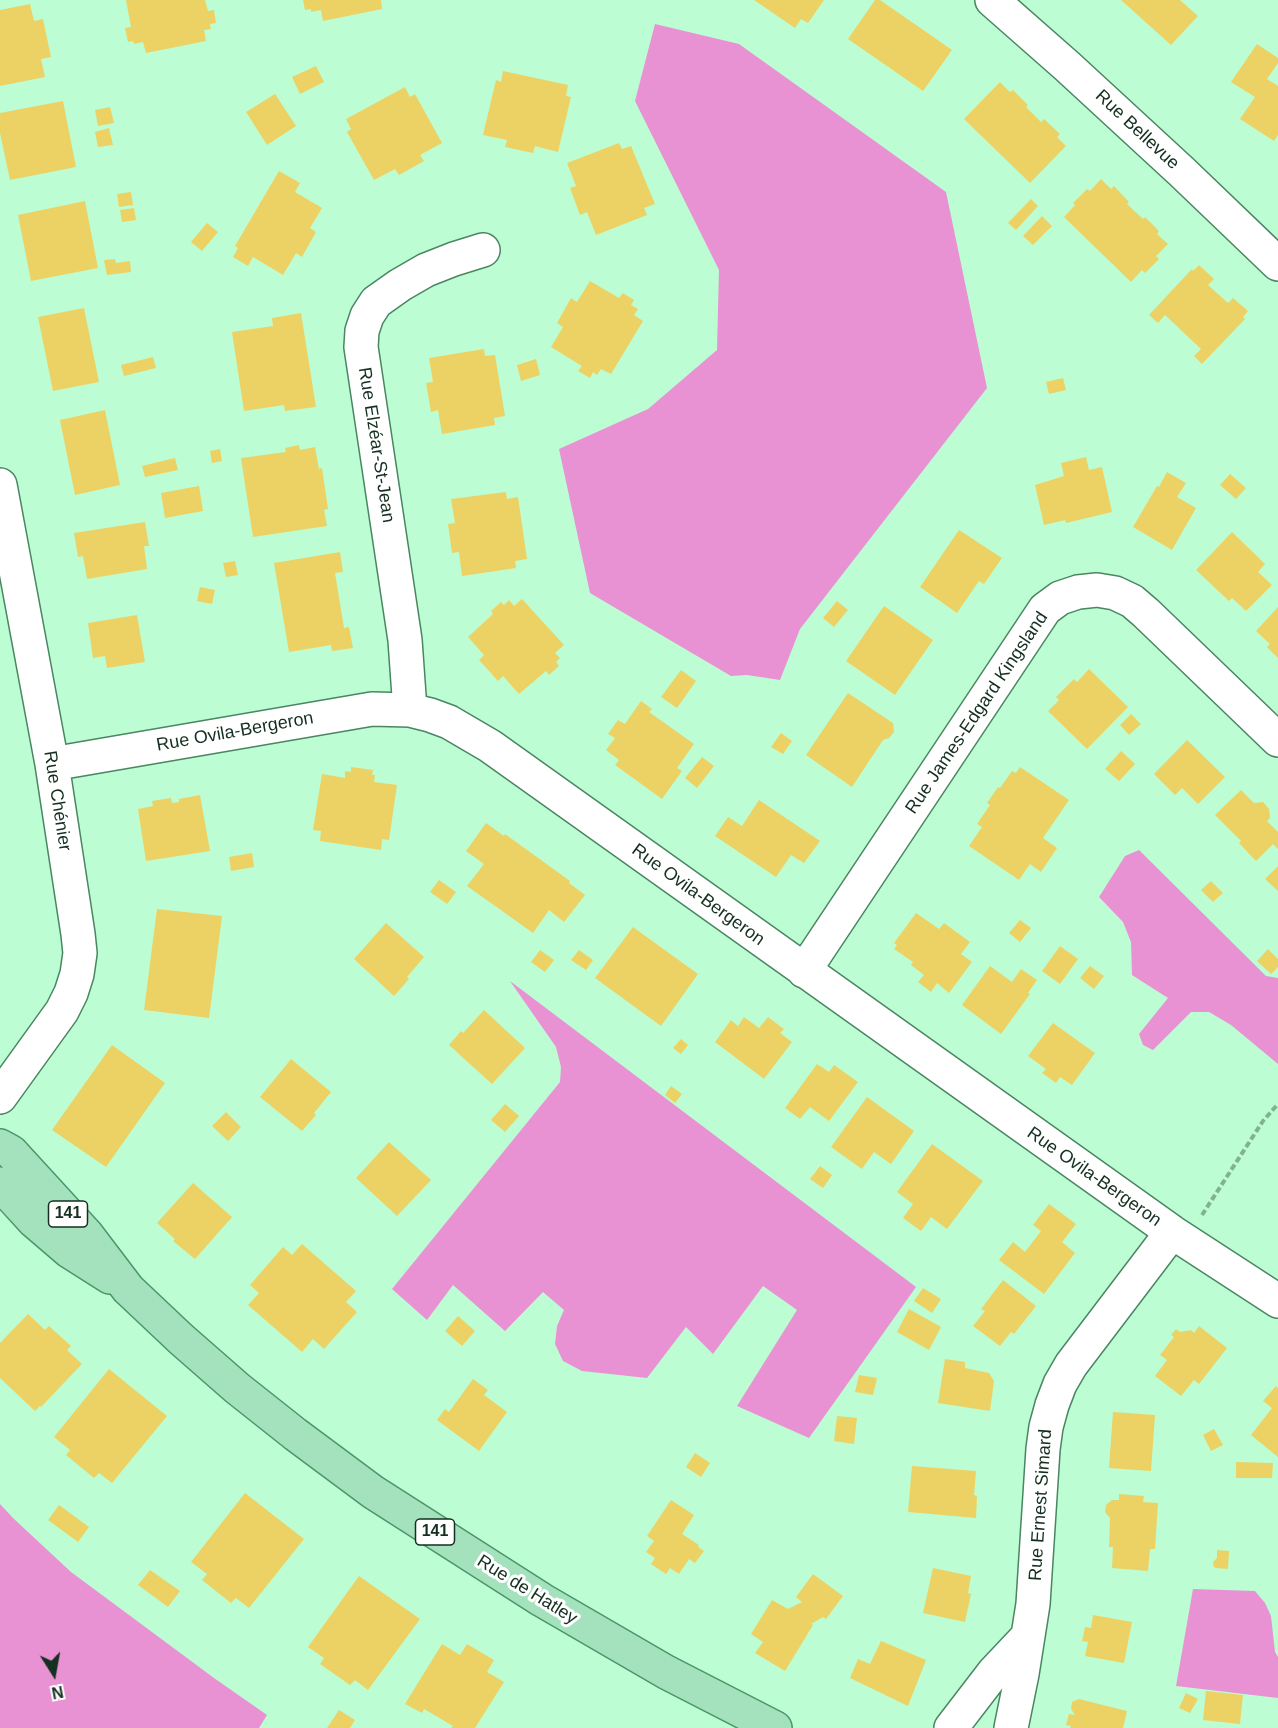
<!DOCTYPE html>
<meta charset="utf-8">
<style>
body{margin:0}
#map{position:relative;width:1278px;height:1728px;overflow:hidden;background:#bdfdd3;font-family:Arial,sans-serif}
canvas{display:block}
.north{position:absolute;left:24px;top:1644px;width:60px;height:60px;-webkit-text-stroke:4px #fff;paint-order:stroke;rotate:169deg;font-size:16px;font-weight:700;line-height:24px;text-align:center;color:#152f20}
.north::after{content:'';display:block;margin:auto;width:21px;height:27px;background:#152f20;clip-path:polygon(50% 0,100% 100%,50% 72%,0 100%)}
</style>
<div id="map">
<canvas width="1278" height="1728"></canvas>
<div class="north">N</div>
</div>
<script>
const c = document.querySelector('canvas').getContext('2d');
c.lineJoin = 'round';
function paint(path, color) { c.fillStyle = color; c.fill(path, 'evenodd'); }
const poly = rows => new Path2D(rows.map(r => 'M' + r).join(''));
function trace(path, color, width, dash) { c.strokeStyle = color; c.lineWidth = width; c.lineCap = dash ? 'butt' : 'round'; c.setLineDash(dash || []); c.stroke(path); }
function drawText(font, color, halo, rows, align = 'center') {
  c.font = font + ' Arial,sans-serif'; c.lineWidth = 6; c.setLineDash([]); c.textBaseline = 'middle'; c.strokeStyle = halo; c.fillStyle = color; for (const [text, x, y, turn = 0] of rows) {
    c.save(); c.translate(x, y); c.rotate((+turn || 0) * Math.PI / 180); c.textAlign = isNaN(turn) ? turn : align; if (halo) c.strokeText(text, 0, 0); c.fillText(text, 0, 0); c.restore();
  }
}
paint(poly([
 [655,24,739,44,946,192,987,388,800,629,780,680,747,675,731,676,590,593,559,449,648,409,717,350,719,270,635,101],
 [1139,850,1266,976,1278,978,1278,1064,1231,1025,1209,1012,1191,1012,1153,1050,1143,1045,1139,1034,1168,998,1132,975,1131,942,1123,922,1099,897,1125,856],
 [510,981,916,1287,809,1438,737,1406,797,1310,763,1286,713,1354,686,1327,647,1378,582,1371,563,1361,555,1344,557,1326,564,1310,543,1292,505,1331,453,1285,427,1320,392,1289,560,1082,561,1067,556,1047],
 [0,1504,13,1518,71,1572,214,1678,267,1715,259,1728,0,1728],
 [1193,1589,1255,1591,1265,1603,1271,1616,1275,1652,1278,1657,1278,1698,1176,1686]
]), '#e892d4');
paint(poly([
 [126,0,205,0,208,11,214,10,216,23,210,24,211,29,204,30,206,41,146,53,143,42,134,44,133,41,128,42,125,28,131,27],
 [303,0,381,0,382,9,323,21,321,10,311,12,311,9,305,10],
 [754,0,824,0,808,23,801,19,795,28],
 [875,0,880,0,952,50,923,91,848,39],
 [1121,0,1180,0,1198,16,1171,45],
 [30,4,34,21,43,19,51,57,41,59,45,77,0,86,0,10],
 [1257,44,1278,58,1278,63,1267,79,1278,86,1278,135,1274,141,1240,119,1255,97,1231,82],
 [316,66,324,82,300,94,292,77],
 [503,71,568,85,566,96,571,97,558,152,535,146,533,153,505,147,507,140,483,135,496,80,501,82],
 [1000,82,1010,92,1013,90,1028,105,1026,107,1041,122,1044,119,1060,134,1057,137,1066,146,1030,183,964,119],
 [405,87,410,97,415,94,442,143,420,155,424,161,399,175,395,169,374,180,347,132,351,129,346,119],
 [275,94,296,126,267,145,246,112],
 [63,101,76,167,10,180,0,133,0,113],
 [110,107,114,123,98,126,95,110],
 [109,128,113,145,98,147,95,132],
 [619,143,622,149,631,146,655,204,644,208,647,215,596,235,587,212,580,215,570,188,576,186,567,163],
 [279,171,300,183,295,192,322,208,310,228,316,232,302,257,296,253,283,275,253,257,248,266,233,257,238,248,235,246],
 [1101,179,1111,189,1114,186,1129,202,1127,204,1143,219,1145,217,1159,231,1157,234,1168,244,1156,256,1159,259,1145,273,1142,270,1131,282,1064,217,1075,205,1073,203,1087,189,1090,191],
 [131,192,133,205,119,207,117,194],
 [1031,199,1038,206,1016,230,1008,223],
 [85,201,98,268,31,281,18,215],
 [134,208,136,220,122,222,120,210],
 [1042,216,1052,226,1033,245,1023,236],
 [207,223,218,232,202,251,191,242],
 [115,259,116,263,130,261,131,272,107,275,104,260],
 [1199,265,1214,279,1208,285,1228,303,1233,298,1248,311,1243,317,1245,319,1202,364,1194,356,1201,349,1165,315,1158,323,1149,315,1192,269,1193,271],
 [590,281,619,298,623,293,634,300,631,305,638,309,634,315,643,321,611,374,601,369,597,375,593,372,590,378,578,371,582,366,551,347,563,327,557,323,571,298,577,302],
 [84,308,99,382,53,391,38,317],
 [301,313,316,407,285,411,284,405,244,411,232,332,273,326,272,318],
 [484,349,485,356,495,355,505,416,494,418,495,425,442,434,438,410,431,412,426,383,433,382,429,358],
 [153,357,156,368,124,376,121,365],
 [536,359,540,375,521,381,517,365],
 [1063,378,1066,390,1049,394,1046,382],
 [105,410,120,485,75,495,60,420],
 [299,445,300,450,315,447,319,469,322,468,328,509,324,510,327,526,253,537,241,458,286,452,285,448],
 [220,449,222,461,212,463,210,451],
 [1086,457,1089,470,1102,467,1112,512,1066,523,1065,520,1044,525,1035,485,1064,476,1061,463],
 [175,458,178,470,145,477,142,466],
 [1167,472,1186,483,1177,497,1196,508,1172,550,1133,527,1157,486,1159,487],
 [1230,474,1246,488,1236,499,1220,485],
 [199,486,203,511,165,518,161,493],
 [506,492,507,499,518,497,527,559,515,561,516,568,462,576,459,552,452,553,448,524,455,523,451,499],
 [145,522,149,546,144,546,147,569,87,579,83,556,78,557,74,533],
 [959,530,1002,558,984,584,979,581,957,613,920,587],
 [1232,532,1265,564,1258,572,1272,585,1246,611,1232,598,1229,601,1196,570],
 [340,552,343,572,335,573,344,628,349,627,353,648,332,651,331,645,289,652,274,563],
 [235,561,238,575,226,577,223,563],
 [200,587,215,590,212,604,197,601],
 [522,599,564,645,555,653,560,658,556,662,559,666,549,675,546,671,519,694,503,676,498,681,479,660,484,655,468,637,493,614,491,611,501,602,504,605,509,600,514,606],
 [837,601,848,610,834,627,823,618],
 [884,606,933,640,895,695,846,661],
 [1278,607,1278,658,1267,647,1270,644,1256,631],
 [137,615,145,662,107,668,105,656,93,658,88,623],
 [1089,669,1128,707,1087,749,1048,711,1059,700,1056,697,1074,679,1077,682],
 [681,670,696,681,677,708,661,697],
 [848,693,893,723,894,732,889,738,883,740,852,787,806,755],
 [641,701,652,709,649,712,694,744,677,768,682,771,662,799,615,765,619,760,606,750,615,738,608,734,618,720,625,724],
 [1131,714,1141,724,1129,735,1120,725],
 [781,733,792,741,783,754,771,747],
 [1187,740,1225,777,1198,804,1182,788,1175,795,1154,774],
 [1121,751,1135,764,1119,781,1105,769],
 [702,757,714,766,697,788,685,778],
 [351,767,373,770,372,775,375,775,374,782,397,785,389,840,382,839,381,850,320,841,321,831,313,830,322,774,345,778,345,771,351,772],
 [1020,767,1069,800,1043,838,1057,848,1041,872,1030,864,1019,880,969,846,982,827,977,824,990,805,987,803,998,787,1000,788,1012,771,1016,773],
 [1241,790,1254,803,1263,802,1269,809,1270,818,1267,821,1278,832,1278,849,1273,844,1256,861,1239,843,1241,841,1215,815],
 [200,795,210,851,146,861,138,809,153,806,152,801,171,798,172,803,179,802,179,799],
 [759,800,820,841,804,863,791,855,776,877,715,836,728,817,742,826],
 [486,823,504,836,505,834,570,881,569,883,585,895,564,922,549,910,533,933,467,886,484,864,466,851],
 [252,853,254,867,231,871,229,857],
 [1278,866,1278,891,1265,879],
 [439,880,456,892,447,904,430,892],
 [1211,881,1223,893,1213,902,1201,890],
 [157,909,222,916,209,1018,144,1010],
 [916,913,939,929,944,923,970,942,961,954,972,962,949,993,937,983,931,992,918,982,924,975,911,965,913,962,894,949,897,945,894,943],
 [1020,920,1031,928,1020,942,1009,933],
 [386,923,424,957,407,977,409,979,394,996,354,959],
 [633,927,698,974,661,1026,595,978],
 [1060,946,1078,959,1060,984,1042,971],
 [1268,949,1278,959,1278,967,1271,974,1257,961],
 [540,950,554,960,545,972,531,962],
 [579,950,593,960,586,970,571,960],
 [990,966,1012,982,1021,969,1037,980,1028,993,1030,994,1001,1034,962,1005],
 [1090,966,1104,976,1094,989,1080,978],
 [484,1010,525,1048,492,1084,449,1045,461,1031,463,1033],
 [744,1017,759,1028,768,1017,784,1029,780,1033,792,1042,764,1079,715,1042,731,1020,738,1026],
 [1053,1023,1095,1053,1072,1085,1060,1077,1056,1083,1042,1073,1046,1069,1028,1056],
 [681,1039,688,1045,681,1054,673,1048],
 [112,1045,165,1083,106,1167,52,1130],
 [291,1059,331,1092,314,1113,316,1115,302,1131,260,1097],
 [817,1064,829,1072,834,1065,858,1082,829,1121,810,1107,800,1119,785,1108],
 [671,1086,682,1094,675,1103,665,1095],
 [867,1097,914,1131,891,1164,874,1152,862,1169,831,1147],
 [505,1104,519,1116,505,1132,491,1120],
 [226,1112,241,1127,228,1141,212,1126],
 [389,1142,431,1180,397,1216,356,1178],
 [932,1144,983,1181,947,1229,931,1217,921,1231,903,1218,913,1204,897,1192],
 [820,1166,832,1175,823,1188,810,1179],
 [193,1183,232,1217,195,1259,173,1241,175,1239,157,1223],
 [1049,1204,1076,1224,1062,1242,1075,1253,1044,1294,999,1260,1013,1242,1025,1252,1041,1231,1033,1225],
 [302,1244,356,1291,346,1302,357,1312,324,1349,313,1339,302,1352,248,1305,259,1293,250,1285,283,1247,292,1255],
 [1003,1280,1036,1306,1014,1334,1011,1332,1000,1346,973,1326,985,1311,981,1309],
 [923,1288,941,1299,932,1313,914,1301],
 [909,1309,941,1327,929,1350,897,1332],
 [28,1314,45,1330,49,1326,71,1346,67,1350,82,1364,41,1407,40,1406,35,1411,0,1378,0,1343],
 [458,1316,475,1331,462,1346,445,1331],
 [1199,1326,1227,1348,1199,1384,1194,1380,1181,1396,1155,1376,1167,1360,1160,1355,1174,1337,1171,1335,1176,1329,1180,1332,1191,1330,1194,1333],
 [945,1359,965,1362,965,1368,989,1373,994,1381,990,1411,938,1403],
 [109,1369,167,1416,112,1483,99,1473,94,1478,66,1455,70,1450,54,1437],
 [859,1375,877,1378,873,1395,855,1392],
 [473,1379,488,1390,484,1395,507,1412,479,1451,437,1420,445,1409,449,1412],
 [1276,1386,1278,1388,1278,1457,1251,1435,1272,1408,1263,1401],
 [1113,1412,1155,1415,1151,1471,1109,1468],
 [837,1416,857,1418,854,1444,834,1441],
 [1214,1429,1223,1445,1211,1451,1203,1435],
 [695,1453,710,1463,701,1477,686,1467],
 [1236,1462,1273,1463,1272,1478,1236,1478],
 [912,1466,976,1471,974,1495,977,1496,976,1518,908,1512],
 [245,1493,304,1539,249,1608,236,1598,231,1603,202,1580,207,1574,191,1562],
 [1119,1494,1144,1496,1143,1502,1158,1503,1155,1549,1150,1549,1148,1571,1112,1568,1113,1547,1109,1547,1110,1518,1105,1512,1106,1505,1112,1500,1119,1500],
 [671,1500,694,1515,682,1534,699,1545,698,1547,704,1551,695,1563,689,1559,679,1574,670,1568,666,1574,651,1564,655,1558,646,1552,654,1541,647,1536],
 [59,1505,89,1527,78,1542,48,1520],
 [1217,1550,1229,1551,1228,1569,1216,1568,1214,1567,1213,1562,1217,1558],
 [933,1568,971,1576,968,1593,971,1594,965,1622,923,1613],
 [150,1570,180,1591,168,1607,138,1585],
 [813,1574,843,1596,826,1619,823,1617,811,1624,813,1625,785,1671,755,1653,763,1642,751,1634,772,1600,788,1609,802,1602,796,1597],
 [359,1576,420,1619,368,1690,355,1680,350,1685,320,1664,324,1658,308,1647],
 [1093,1615,1132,1622,1124,1663,1085,1656,1088,1642,1082,1641,1085,1627,1091,1628],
 [881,1641,926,1660,908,1706,850,1678,858,1659,870,1664],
 [442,1644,460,1655,467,1644,494,1660,487,1672,504,1682,475,1728,451,1728,453,1726,424,1709,422,1713,405,1704],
 [1206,1691,1243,1695,1240,1724,1203,1720],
 [1186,1693,1198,1699,1190,1713,1179,1708],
 [1079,1699,1127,1711,1123,1728,1070,1728,1071,1726,1066,1725,1069,1714,1075,1715,1071,1709,1072,1702],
 [339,1710,355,1720,350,1728,327,1728]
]), '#ecd264');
const street = poly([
 [992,0,1067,66,1182,172,1278,264],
 [0,485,52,764,78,934,80,953,77,974,71,993,62,1011,0,1097],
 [410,710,405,640,361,347,362,331,367,316,376,302,400,285,426,270,454,259,483,250],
 [52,764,372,709,410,710,430,715,449,722,490,746,1172,1232,1278,1301],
 [804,971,1045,609,1060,598,1078,592,1097,590,1115,593,1132,601,1146,613,1278,740],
 [951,1728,994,1672,1027,1637],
 [1011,1728,1022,1674,1033,1604,1043,1449,1046,1427,1052,1405,1060,1384,1071,1365,1172,1232]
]);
const primary = poly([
 [0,1146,11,1152,87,1235,128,1289,181,1339,237,1388,295,1434,373,1492,542,1600,666,1672,775,1728],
 [0,1184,34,1221,69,1251,110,1277]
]);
trace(street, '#498661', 36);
trace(primary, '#499669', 36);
trace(poly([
 [1202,1215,1263,1121,1278,1104]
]), '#80b292', 4, [6, 3]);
trace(street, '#fff', 33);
trace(primary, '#a3e2bd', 33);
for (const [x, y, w] of [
 [68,1214,39],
 [435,1532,39]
]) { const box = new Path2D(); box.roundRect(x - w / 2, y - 13, w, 26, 4.5); c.fillStyle = '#fff'; c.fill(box); trace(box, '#152f20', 1.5); }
drawText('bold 16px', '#152f20', null, [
 ["141",68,1214],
 ["141",435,1532]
]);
drawText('18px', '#152f20', '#fff', [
 ["Rue Bellevue",1137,130,43],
 ["Rue Elzéar-St-Jean",376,445,81],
 ["Rue James-Edgard Kingsland",977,713,-56],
 ["Rue Ovila-Bergeron",235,732,-10],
 ["Rue Chénier",57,801,81],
 ["Rue Ovila-Bergeron",698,895,36],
 ["Rue Ovila-Bergeron",1094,1177,35],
 ["Rue Ernest Simard",1041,1505,-86],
 ["Rue de Hatley",527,1590,32]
]);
</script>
